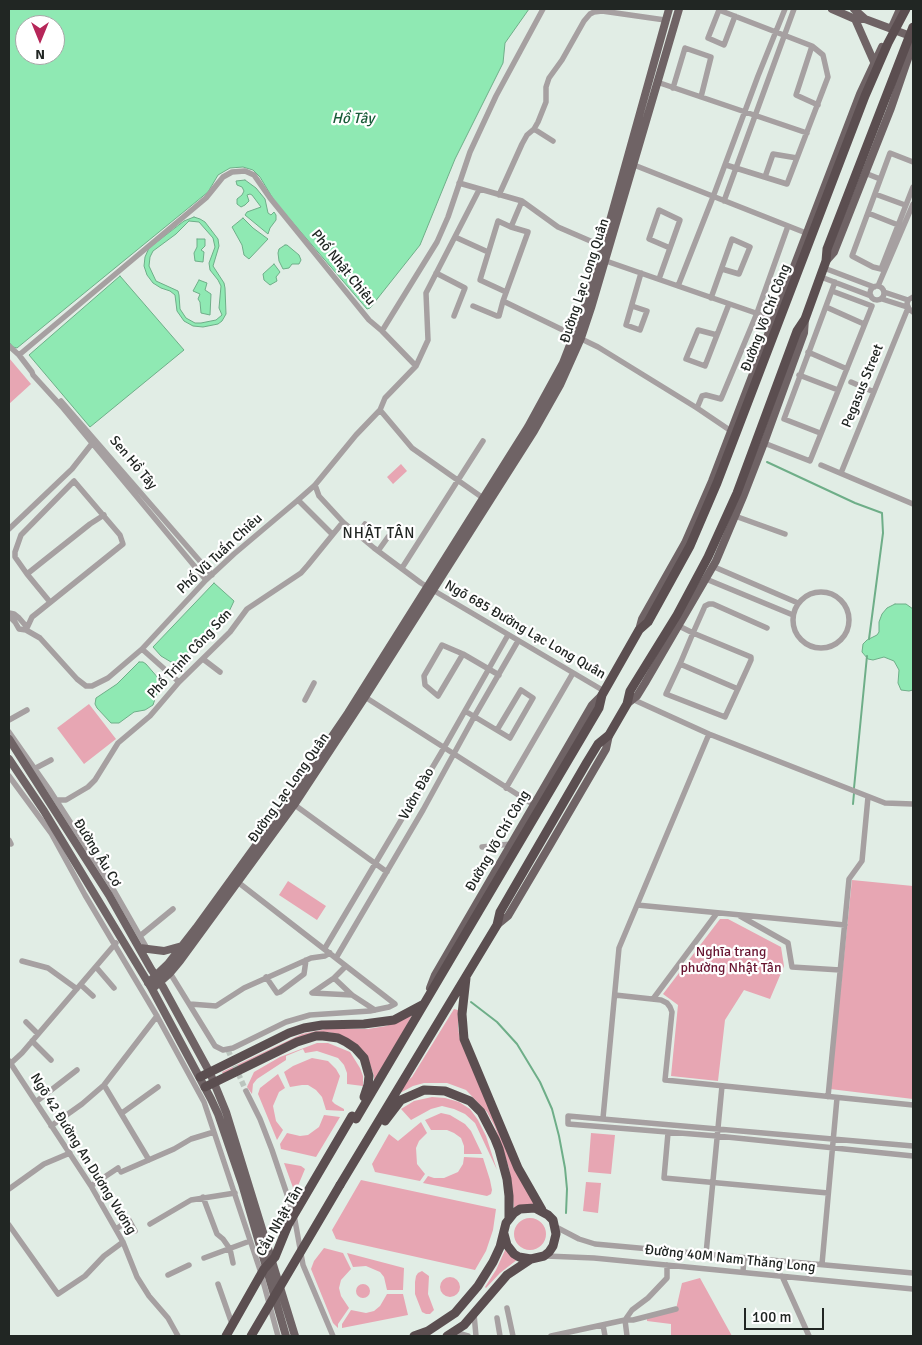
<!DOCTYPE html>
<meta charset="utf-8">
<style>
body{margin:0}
#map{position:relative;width:922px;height:1345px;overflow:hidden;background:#e1ede5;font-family:Signika,sans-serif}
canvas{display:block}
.frame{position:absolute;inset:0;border:10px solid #212623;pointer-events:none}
.north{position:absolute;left:15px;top:15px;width:50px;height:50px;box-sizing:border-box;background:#fff;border:1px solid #a6a8a7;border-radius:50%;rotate:180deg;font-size:14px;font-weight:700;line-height:20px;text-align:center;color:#212623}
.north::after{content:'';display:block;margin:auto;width:18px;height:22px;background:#b62759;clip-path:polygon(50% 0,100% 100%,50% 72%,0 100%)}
.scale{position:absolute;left:744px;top:1308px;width:80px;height:22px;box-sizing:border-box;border:2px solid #212623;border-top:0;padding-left:6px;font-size:15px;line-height:18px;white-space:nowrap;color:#212623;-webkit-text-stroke:4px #fff;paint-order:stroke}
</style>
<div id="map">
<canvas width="922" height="1345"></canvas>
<div class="frame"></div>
<div class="north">N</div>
<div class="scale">100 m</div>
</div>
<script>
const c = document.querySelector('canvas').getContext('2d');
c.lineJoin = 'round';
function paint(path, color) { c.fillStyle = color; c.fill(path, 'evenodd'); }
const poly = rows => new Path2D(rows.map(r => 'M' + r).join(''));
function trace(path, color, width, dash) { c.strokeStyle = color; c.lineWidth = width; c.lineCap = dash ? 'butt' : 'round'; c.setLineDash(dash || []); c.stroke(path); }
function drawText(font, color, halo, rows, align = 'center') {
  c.font = font + ' Signika,sans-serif'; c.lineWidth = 4.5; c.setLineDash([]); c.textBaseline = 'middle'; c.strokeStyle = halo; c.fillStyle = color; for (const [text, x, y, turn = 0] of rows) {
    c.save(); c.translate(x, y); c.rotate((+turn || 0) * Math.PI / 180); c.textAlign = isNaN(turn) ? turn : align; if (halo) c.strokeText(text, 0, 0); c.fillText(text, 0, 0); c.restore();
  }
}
paint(poly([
 [9,358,31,384,9,404],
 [401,464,407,471,393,484,387,477],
 [89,704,116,739,84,764,57,728],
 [852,880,913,886,913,1099,830,1089],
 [288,881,326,906,317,920,279,895],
 [720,919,728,919,781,947,784,966,770,999,744,990,725,1020,718,1081,671,1076,678,1005,663,994],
 [454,1009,458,1010,458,1028,460,1040,534,1204,514,1208,509,1168,495,1127,487,1112,466,1090,447,1083,424,1083,413,1086,400,1093,403,1085,412,1077],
 [412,1015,374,1086,374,1076,368,1058,338,1034,328,1032,318,1032,223,1074,222,1072,302,1034,326,1029,368,1029,386,1026],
 [317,1043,328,1043,350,1052,360,1068,363,1076,363,1086,347,1084,347,1073,344,1065,338,1058,317,1051,305,1053,303,1049,286,1056,286,1060,257,1079,253,1084,252,1094,247,1087,254,1072,280,1057],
 [312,1058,328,1061,336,1069,340,1076,332,1101,335,1104,344,1109,344,1111,326,1110,322,1097,316,1090,308,1085,302,1085,290,1087,284,1072,293,1066],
 [278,1074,285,1088,279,1092,273,1106,276,1121,283,1130,277,1140,258,1094,260,1088],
 [432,1097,445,1098,459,1102,470,1109,478,1120,486,1136,497,1170,475,1123,465,1114,454,1109,442,1106,431,1109,411,1120,401,1109,414,1101],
 [441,1113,450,1115,465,1124,471,1131,482,1154,464,1154,464,1146,461,1138,454,1133,447,1130,431,1130,425,1120],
 [324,1115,340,1117,316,1157,281,1149,280,1144,287,1133,300,1136,308,1135,319,1127],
 [421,1122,427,1133,419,1141,416,1148,417,1164,425,1174,420,1181,375,1172,372,1164,389,1134,398,1141],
 [591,1133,615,1135,611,1174,588,1172],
 [464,1157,483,1158,490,1180,492,1190,491,1194,487,1196,423,1183,428,1176,434,1178,444,1178,458,1172,463,1164],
 [284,1163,301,1166,305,1169,295,1193],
 [361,1180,496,1209,493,1230,486,1251,475,1270,336,1239,332,1230],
 [586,1182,601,1183,598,1213,583,1211],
 '514 1234a16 16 0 1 1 32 0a16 16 0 1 1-32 0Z',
 [324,1248,343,1253,351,1269,341,1280,339,1288,341,1296,349,1308,338,1324,338,1328,333,1323,311,1269,314,1261],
 [506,1248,518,1259,500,1273,486,1288,485,1287,496,1270],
 [347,1253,404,1268,403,1290,387,1290,384,1277,380,1272,366,1266,353,1267],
 [422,1271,429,1276,428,1294,434,1310,430,1314,426,1314,422,1312,415,1294,415,1282,416,1276,418,1273],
 '440 1287a10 10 0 1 1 20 0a10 10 0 1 1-20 0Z',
 [700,1278,732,1336,671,1336,671,1324,647,1321,647,1316,676,1309,682,1283],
 '356 1291a7 7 0 1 1 14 0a7 7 0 1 1-14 0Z',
 [387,1294,403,1294,408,1315,342,1328,342,1324,351,1310,366,1313,374,1311,380,1306]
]), '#e7a6b3');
const water = poly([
 [9,9,529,9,505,43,503,63,455,159,420,245,370,308,367,309,275,202,260,177,253,170,243,167,230,168,218,175,208,192,17,348,13,347,9,342,9,9],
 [25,25,55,25,55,55,25,55,25,25],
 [245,180,256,188,265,199,268,213,271,215,274,212,276,215,276,220,270,228,268,234,245,215,247,212,261,207,252,195,250,194,247,195,249,201,245,205,241,207,237,204,237,199,242,195,244,191,242,187,237,185,236,181,245,180],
 [194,217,200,219,205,222,218,239,219,246,213,266,224,283,225,288,226,314,222,321,218,324,203,327,193,326,184,321,177,311,175,295,170,291,161,288,153,283,147,275,144,266,145,257,149,248,184,221,194,217],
 [189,221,199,222,213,238,215,247,209,263,210,270,218,280,221,286,219,308,222,315,216,320,201,323,195,323,186,318,180,309,179,295,178,291,156,281,149,266,150,257,153,251,176,234,189,221],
 [243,218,253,228,268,239,249,259,244,255,242,245,232,227,243,218],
 [197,239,205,239,205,246,201,250,204,252,203,262,195,261,194,253,197,247,197,239],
 [285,245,287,245,299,255,301,260,299,264,292,264,289,268,283,269,279,261,278,253,279,249,285,245],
 [274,264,280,272,276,277,277,281,270,285,264,280,263,274,274,264],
 [120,276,184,350,90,427,29,355,120,276],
 [199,280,207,283,205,290,211,294,210,315,201,313,200,302,198,299,200,294,193,291,199,280],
 [214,583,234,601,225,620,212,632,193,645,182,661,171,662,161,656,153,647,214,583],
 [895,604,906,604,913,609,913,690,909,691,901,690,898,683,899,670,894,661,884,657,873,660,868,659,862,652,863,644,867,640,877,635,879,632,879,622,882,614,887,608,895,604],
 [139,662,143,662,146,664,159,679,160,684,153,705,145,710,134,712,119,723,111,723,97,708,95,704,96,698,117,684,139,662]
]);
paint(water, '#8fe9b3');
trace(water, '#6eae88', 1);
trace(poly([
 [767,462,855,503,882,513,883,533,869,639],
 [854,788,867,656],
 [853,804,854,793],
 [471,1002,497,1022,517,1044,540,1082,552,1109,559,1136,565,1168,567,1189,566,1213]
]), '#6eae88', 2);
trace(poly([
 [228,1050,246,1091]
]), '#bbc5be', 5.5, [5.5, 3]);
trace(poly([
 [812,46,796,95,818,105],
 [657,82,807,133],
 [673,88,685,48,711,57,701,97],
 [534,129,553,141],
 [913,162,890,153,852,256,873,267,881,269,913,187],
 [634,165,806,233],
 [726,165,787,184,828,77,823,55,812,46,719,10,708,38,724,45,735,16],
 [865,173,880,179],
 [765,177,773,154,797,158],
 [459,183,522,201,558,227,602,246],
 [875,194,905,205],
 [499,195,522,144,527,135,534,129,538,122,546,102,546,87,549,78,562,60,584,21,590,14,594,12,602,11,665,20],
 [724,201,794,9],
 [868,213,898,225],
 [511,227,528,232,503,301,598,347,697,408,731,431],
 [455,237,488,252],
 [606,261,773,319],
 [824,268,874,287],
 [436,273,465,288,454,316],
 [821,277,871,296],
 [659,279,680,220,659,210,649,239,670,248],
 [678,286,713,197,758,76,785,9],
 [878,286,913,204],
 '870 293a7 7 0 1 1 14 0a7 7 0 1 1-14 0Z',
 [506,292,480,280,498,221,511,227,522,201],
 [884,292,908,300],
 [913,297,908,300,907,304,909,309,913,312],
 [711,298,732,239,750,247,739,274,722,269],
 [882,299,907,307],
 [473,306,497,316,499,316,503,301],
 [632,306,647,311,640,330,626,325,641,273],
 [826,307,864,324],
 [382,331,437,242,448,217,470,152,496,96,543,9],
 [717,335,698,330,686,359,705,366,729,304],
 [9,346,19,355,32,372,33,375,63,408,206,580],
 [808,352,847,369],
 [19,355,206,198,223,177,232,172,245,171,254,175,270,198,369,320,382,331,416,366],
 [799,375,838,390],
 [851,382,874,392],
 [61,401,212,575],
 [697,408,702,396,706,395,721,399,757,313,788,226],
 [380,410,412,448,483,498],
 [820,433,784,419,835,282],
 [764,443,810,461,872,306,832,291],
 [821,465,913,504],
 [841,473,908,308],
 [315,485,319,496,343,522,374,548,421,583,604,691],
 [298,500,332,534],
 [735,516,785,534],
 [9,529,72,469,94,441],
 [357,535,365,524],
 [378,551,388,537],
 [712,566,798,603],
 [402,568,483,441],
 [27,574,90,524,104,515],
 [706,579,793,615],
 '793 620a28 28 0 1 1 56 0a28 28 0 1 1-56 0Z',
 [9,613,14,614,19,618,26,626,26,630],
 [9,616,15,622,19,629,26,630,40,638,77,679,86,686,92,686,108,678,142,649,206,580,234,554,298,500,315,485,356,435,380,410,385,398,416,366,428,340,426,293,479,190],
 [679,626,693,633,751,657,751,660,747,669,725,717,666,694,680,664,693,633,705,606,709,604,713,604,767,628],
 [26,630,32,617,123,544,120,535,74,481,21,535,15,552,15,557,27,574,50,602],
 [142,649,179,682],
 [463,654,438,696,425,685,424,676,442,645,463,654,499,675],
 [203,659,220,672],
 [680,664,738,689],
 [365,697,534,805],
 [632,699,709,734,885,803,913,804],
 [305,700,314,683],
 [465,711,510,738,533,698,521,690,497,730],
 [9,720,27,710],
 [9,732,49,789,112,887,148,950],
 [34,769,51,760],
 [9,776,51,833,85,895,157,1016,204,1102,260,1270,278,1336],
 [506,788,573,673],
 [56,800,66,800,88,787,95,780,118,743,150,716,179,682,230,632,247,609,301,573,308,565,343,522],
 [292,803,387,872],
 [9,840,11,844],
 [482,847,511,844],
 [637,905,845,925],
 [740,916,788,943,792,967,840,970],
 [140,936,173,909],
 [325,948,441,753,508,635],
 [336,958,423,810,474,717,518,641],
 [22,961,48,968,77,989],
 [346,966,334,978,352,995,375,1010],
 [96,967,114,988],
 [170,973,215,1046,223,1050,233,1048,286,1022,310,1015,370,1011,389,1007,395,1004,239,883],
 [266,977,277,993,280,992,304,974,306,960],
 [334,978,312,993,352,995],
 [81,985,93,996],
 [615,995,661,1000,667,1003,670,1007,672,1012,665,1080,913,1105],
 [653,999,717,913],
 [190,1004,216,1006,244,988,311,958,325,956,330,953],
 [26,1022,38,1034],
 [32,1041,51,1060],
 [9,1061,91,1186,123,1242,137,1277,149,1296,168,1318,178,1336],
 [9,1065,22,1053,116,943],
 [104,1085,149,1160],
 [246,1091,260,1119,272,1150,294,1215,303,1265,333,1336],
 [828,1097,849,879,862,861,868,797],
 [37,1101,77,1070],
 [122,1113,158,1087],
 [603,1118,619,948,709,734],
 [51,1126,82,1104,104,1085,157,1016],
 [668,1133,664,1178,828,1193],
 [913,1146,568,1116,568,1124,717,1136,913,1156],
 [121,1172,174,1149,191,1139,214,1132],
 [91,1186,118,1168],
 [9,1189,44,1164,70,1153],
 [203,1197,217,1234,223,1239,230,1249,233,1263],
 [150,1224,191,1200,235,1193],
 [9,1225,58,1294,85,1276,104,1256,123,1242],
 [556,1227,579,1239,595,1244,913,1273],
 [116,1229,129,1220,135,1231],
 [706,1254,722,1086],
 [546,1256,594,1258,913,1289],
 [204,1258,250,1241],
 [822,1264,837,1098],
 [743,1272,744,1258],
 [168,1275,189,1265],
 [782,1276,809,1336],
 [218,1284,231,1321],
 [507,1308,513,1336],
 [474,1314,476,1336],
 [497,1318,500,1336],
 [603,1325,605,1336],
 [454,1332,468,1336],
 [551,1336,625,1320,632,1310,648,1298,667,1278,667,1265],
 [627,1336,625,1320,633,1320,676,1309]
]), '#a6a0a1', 5.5);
trace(poly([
 [832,9,855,19,865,19,913,37],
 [854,9,865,19],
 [855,19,874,62],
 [892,27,900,9],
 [826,261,834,252,891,108,913,44],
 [639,630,642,619,685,543,712,481,860,94,882,47],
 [627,704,637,696,645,683,716,561,743,497,764,443,804,333,805,319],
 [9,739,109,895,151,969,163,987,210,1073,226,1112,295,1336],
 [9,759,44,811,152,989,211,1099,218,1114,242,1184,286,1336],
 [497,925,508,916,550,845,606,749,609,735],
 [140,948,164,951,182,946],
 [148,983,168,964,196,928,288,801,348,713,528,427,563,363,585,306,609,224,669,9],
 [430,988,435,975,592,705,602,695],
 [152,989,170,973,180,961,294,805,365,697,534,431,560,385,581,338,591,308,679,9]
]), '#6f6365', 8);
trace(poly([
 [466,978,462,1014,464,1039,518,1168,542,1210],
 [200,1077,289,1033,304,1028,322,1025,364,1024,394,1020,424,1004],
 [205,1087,297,1042,316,1036,323,1036,338,1038,346,1042,355,1048,364,1058,369,1076,368,1085,364,1097],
 [356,1119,599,708,602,695,639,630,648,622,690,546,717,483,865,96,888,43,906,9],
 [385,1121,401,1100,424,1090,445,1091,470,1101,481,1112,495,1139,499,1149,507,1179,509,1196,509,1218],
 [340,1185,497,925,500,912,587,762,598,744,609,735,627,704,630,691,677,615,708,557,737,493,797,331,805,319,826,261,827,249,913,27],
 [504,1234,507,1245,514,1254,519,1257,531,1259],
 [414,1336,428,1331,455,1313,478,1286,493,1262,500,1247,506,1223,514,1213,520,1209,535,1208,548,1215,553,1220,556,1234,553,1246,549,1252,544,1256,531,1259,507,1275,464,1325,447,1336]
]), '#5b4e50', 9);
trace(poly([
 [226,1336,264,1269,275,1257,288,1225,352,1116],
 [251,1336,340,1185]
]), '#5b4e50', 9);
drawText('14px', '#212623', '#fff', [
 ["Phố Nhật Chiêu",343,268,51],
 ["Đường Lạc Long Quân",585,281,-72],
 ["Đường Võ Chí Công",766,318,-69],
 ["Pegasus Street",863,386,-68],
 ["Sen Hồ Tây",133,463,50],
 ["Phố Vũ Tuấn Chiêu",220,554,-43],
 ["Ngõ 685 Đường Lạc Long Quân",525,630,30],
 ["Phố Trịnh Công Sơn",190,654,-47],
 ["Đường Lạc Long Quân",289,788,-55],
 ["Vườn Đào",417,794,-61],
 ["Đường Võ Chí Công",498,841,-60],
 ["Đường Âu Cơ",97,853,58],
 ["Ngõ 42 Đường An Dương Vương",83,1154,58],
 ["Cầu Nhật Tân",280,1221,-60],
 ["Đường 40M Nam Thăng Long",730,1259,6]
]);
drawText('14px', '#681531', '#fff', [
 ["Nghĩa trang",731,952],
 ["phường Nhật Tân",731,968]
]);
drawText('italic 15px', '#185b38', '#fff', [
 ["Hồ Tây",353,119]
]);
c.letterSpacing = '1px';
drawText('15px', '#212623', '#fff', [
 ["NHẬT TÂN",379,534]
]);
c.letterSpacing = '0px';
</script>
